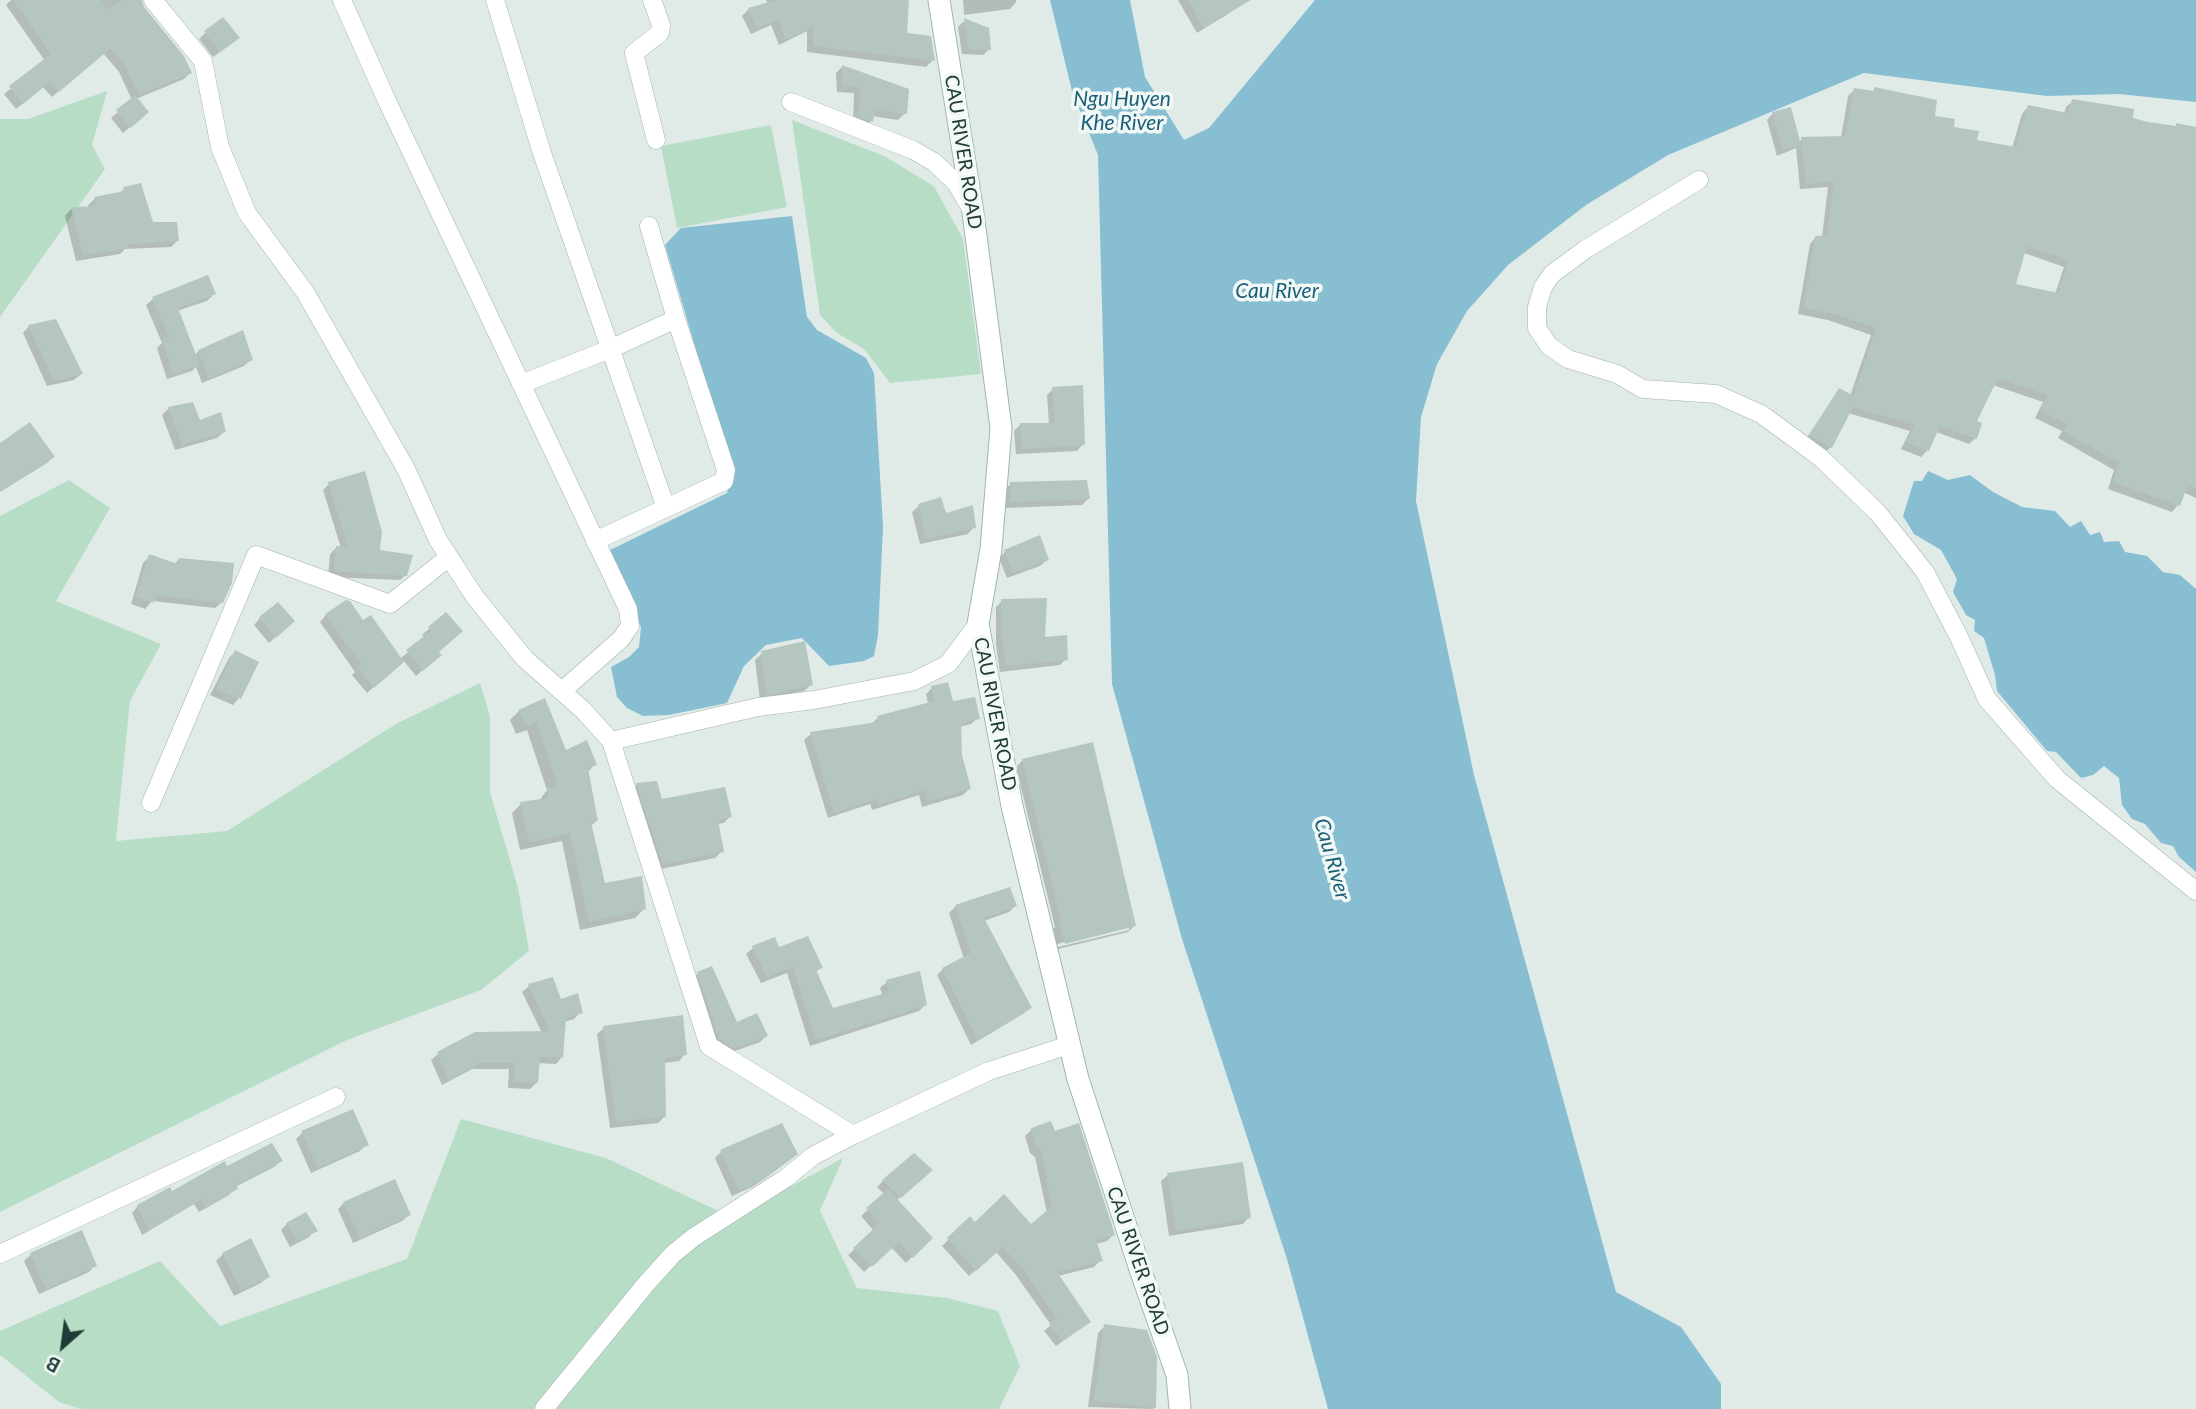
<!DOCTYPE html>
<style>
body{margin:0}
#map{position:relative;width:2196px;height:1409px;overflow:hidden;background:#e0ebe8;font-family:Lato,sans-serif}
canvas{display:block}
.north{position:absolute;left:28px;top:1311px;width:70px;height:70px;-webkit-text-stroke:5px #f1f8f5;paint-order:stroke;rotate:208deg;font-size:19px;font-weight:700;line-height:28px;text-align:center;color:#203c38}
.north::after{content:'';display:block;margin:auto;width:24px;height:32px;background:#203c38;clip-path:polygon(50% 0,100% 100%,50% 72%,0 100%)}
</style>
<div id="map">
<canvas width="2196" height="1409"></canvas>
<div class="north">B</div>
</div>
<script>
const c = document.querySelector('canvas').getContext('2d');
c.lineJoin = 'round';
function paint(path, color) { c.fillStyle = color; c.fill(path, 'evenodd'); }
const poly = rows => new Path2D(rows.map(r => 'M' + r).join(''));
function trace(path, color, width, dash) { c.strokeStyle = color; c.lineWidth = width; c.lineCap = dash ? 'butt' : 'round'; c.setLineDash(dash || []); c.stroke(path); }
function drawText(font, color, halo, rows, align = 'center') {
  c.font = font + ' Lato,sans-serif'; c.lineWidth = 7; c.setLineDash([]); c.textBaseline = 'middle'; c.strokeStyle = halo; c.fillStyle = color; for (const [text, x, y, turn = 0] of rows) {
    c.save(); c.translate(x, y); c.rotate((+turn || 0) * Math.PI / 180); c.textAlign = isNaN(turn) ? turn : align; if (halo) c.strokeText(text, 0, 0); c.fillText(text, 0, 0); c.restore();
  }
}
paint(poly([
 [107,91,92,145,105,169,0,317,0,119,28,119],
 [792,120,884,156,934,186,963,239,981,374,890,383,864,349,837,333,820,315],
 [771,125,787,207,677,228,661,146],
 [69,480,110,508,56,601,161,644,130,701,116,841,227,831,396,724,480,683,490,716,490,792,518,888,529,951,481,990,347,1040,0,1212,0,516],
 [461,1119,606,1158,733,1218,843,1158,820,1211,857,1288,947,1298,998,1311,1020,1366,999,1409,81,1409,59,1402,0,1355,0,1331,160,1261,220,1326,407,1259]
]), '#b8ddc6');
paint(poly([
 [1050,0,1130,0,1145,77,1184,140,1209,128,1315,0,2196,0,2196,102,2119,94,2047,96,1864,73,1668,155,1586,205,1508,265,1467,311,1437,364,1421,417,1416,501,1474,775,1616,1292,1681,1327,1721,1384,1721,1409,1328,1409,1287,1259,1182,939,1112,684,1098,155,1072,91],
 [792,216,807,317,817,330,866,358,874,373,883,527,878,635,874,656,864,661,829,666,802,638,766,645,744,666,727,703,669,715,643,716,627,708,617,697,611,667,629,657,639,647,641,627,608,551,727,493,732,471,665,245,681,228],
 [1928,471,1948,480,1970,475,1993,492,2022,507,2055,511,2070,527,2081,521,2090,535,2100,532,2104,542,2119,541,2125,552,2147,556,2163,572,2180,575,2196,589,2196,872,2179,857,2173,846,2161,843,2145,824,2132,819,2122,805,2119,778,2104,766,2093,775,2081,778,2056,752,2047,751,1997,691,1995,675,1984,638,1974,631,1975,620,1966,615,1953,592,1957,579,1941,550,1914,534,1903,516,1914,481,1922,481]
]), '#87bed2');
paint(poly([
 [11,0,141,0,142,7,190,73,184,79,136,99,140,119,123,133,111,118,132,100,119,72,103,53,52,97,43,87,16,109,4,94,45,61,6,5],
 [766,0,907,0,905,35,933,60,926,67,807,52,807,31,779,45,771,25,751,34,742,16,749,9,768,4],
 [963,0,1016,0,1016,2,1010,9,964,15],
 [1178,0,1230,0,1235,8,1228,14,1197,33],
 [964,21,990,49,983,55,962,54,958,27],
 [205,33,231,44,213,57,199,39],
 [842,67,905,113,898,120,872,116,871,121,865,128,853,123,854,93,837,92,836,73],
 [1875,89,1933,118,1975,142,2012,148,2022,114,2028,107,2064,114,2066,107,2073,101,2148,123,2196,129,2196,498,2183,492,2178,505,2172,512,2108,489,2114,470,2058,438,2062,431,2035,418,2043,402,1993,385,1975,422,1976,438,1969,444,1936,432,1928,450,1921,457,1901,449,1910,431,1848,413,1831,447,1824,453,1804,442,1839,390,1850,396,1871,335,1828,320,1798,314,1810,244,1816,237,1822,237,1828,187,1800,189,1796,148,1777,156,1767,120,1773,113,1799,142,1802,139,1841,138,1848,96,1854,90,1872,92],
 [2024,253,2064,267,2055,294,2014,285],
 [124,189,152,224,177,241,171,247,125,249,120,254,76,261,65,216,71,209,89,208,88,205,95,199,119,194],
 [214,294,207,301,177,311,195,355,199,351,251,359,244,366,202,383,196,367,192,371,167,379,157,348,162,343,146,305,153,299],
 [29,326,81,374,74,380,47,386,23,333],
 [1053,389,1083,444,1077,451,1016,454,1014,431,1021,424,1049,424,1047,395],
 [169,408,224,432,217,438,175,450,162,415],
 [0,445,53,457,47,463,0,492],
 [329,484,378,551,407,574,400,580,328,577,330,554,336,548,341,548,323,490],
 [1011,484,1088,499,1082,505,1005,508,1004,490],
 [919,506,945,515,974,527,968,534,920,544,912,512],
 [1005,552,1047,560,1040,566,1007,578,999,558],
 [150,556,174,565,179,559,222,602,215,608,152,601,145,609,131,604,143,563],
 [1002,601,1066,659,1060,665,1000,672,996,645,996,607],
 [446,614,433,661,416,676,403,660,367,693,352,675,355,672,320,622,326,615,362,623,400,659,425,638,422,635],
 [260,618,286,627,269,643,254,625],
 [235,652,239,698,233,705,210,695,229,658],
 [762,653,811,685,804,691,760,700,755,660],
 [932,688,952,703,978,718,971,724,959,727,960,755,969,789,963,795,922,807,919,795,872,810,870,804,828,818,804,740,811,734,871,724,878,718,928,704,926,694],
 [544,701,565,752,595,764,587,773,596,821,591,826,604,885,645,908,635,918,580,930,562,841,520,850,512,813,521,804,539,801,547,790,527,730,516,734,510,720,519,711],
 [1023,760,1134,926,1128,932,1058,949,1058,947,1129,930,1129,926,1057,944,1053,929,1055,927,1016,767],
 [637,784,661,801,730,816,724,823,717,824,722,851,715,858,656,870,631,791],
 [1009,889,1015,906,1009,912,984,921,1029,1008,1023,1014,971,1045,937,975,943,969,964,959,949,913,955,907],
 [774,940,778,949,821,967,815,973,832,1010,883,996,880,988,887,982,926,1004,919,1011,810,1046,787,973,761,983,746,954,753,948],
 [698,973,736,1024,766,1036,760,1042,727,1054,712,1045,692,980],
 [552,979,560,1001,581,1012,574,1019,564,1022,561,1058,556,1064,538,1063,537,1082,530,1089,508,1088,509,1069,472,1069,442,1085,431,1060,438,1054,542,1033,522,992,529,986],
 [604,1028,685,1054,679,1061,664,1063,665,1116,658,1123,610,1128,597,1034],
 [1032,1129,1113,1235,1107,1241,1096,1244,1101,1260,1094,1267,1058,1276,1089,1322,1056,1346,1044,1331,1051,1325,1016,1275,996,1252,969,1276,942,1246,970,1219,975,1224,1031,1226,1047,1213,1035,1157,1030,1153,1025,1136],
 [302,1133,367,1144,360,1151,311,1173,296,1139],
 [721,1152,789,1160,754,1186,732,1196,715,1158],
 [281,1161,274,1167,235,1187,229,1195,199,1212,194,1204,142,1235,132,1213,138,1206,226,1168],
 [1168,1175,1249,1217,1243,1224,1169,1236,1161,1181],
 [924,1176,896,1201,931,1238,906,1263,891,1247,864,1272,848,1255,874,1231,861,1216,885,1195,877,1187,883,1181],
 [344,1203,409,1215,402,1221,353,1243,338,1209],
 [287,1224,315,1230,309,1237,290,1247,281,1230],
 [31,1254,95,1265,89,1272,39,1294,24,1261],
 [223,1254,268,1277,261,1283,234,1296,216,1261],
 [1105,1326,1154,1408,1153,1409,1088,1407,1098,1333]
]), '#0003');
paint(poly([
 [13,0,101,0,108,10,121,0,142,0,144,7,184,56,192,73,139,95,125,66,111,48,59,92,50,82,23,104,9,86,51,54],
 [776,0,909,0,907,33,931,36,935,61,813,46,813,26,786,40,778,20,757,28,748,8],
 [1188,0,1251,0,1204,28],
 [223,17,240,38,220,52,204,31],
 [964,18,989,28,991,50,968,49],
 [842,65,909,89,907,114,875,110,873,122,859,117,860,87,843,86],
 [1874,87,1937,100,1935,116,1955,119,1954,127,1979,131,1977,140,2016,147,2028,105,2068,113,2072,99,2134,109,2133,118,2148,122,2176,126,2176,123,2196,127,2196,489,2188,485,2180,506,2113,482,2120,463,2063,431,2067,424,2040,411,2048,395,1998,378,1977,421,1982,423,1977,439,1940,426,1929,451,1906,442,1915,425,1853,407,1832,448,1809,435,1839,388,1854,396,1876,328,1835,314,1804,308,1815,236,1827,235,1834,181,1806,184,1801,137,1845,136,1854,88,1874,91],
 [2027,246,2069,260,2058,293,2016,284],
 [135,95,149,112,131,128,116,110],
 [1791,107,1801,145,1783,150,1772,112],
 [141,183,153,222,177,222,179,241,128,244,129,248,83,255,71,207,96,206,94,197,124,191,123,187],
 [208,275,216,294,178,308,200,365,173,374,162,340,169,337,152,297],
 [56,319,83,374,54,381,28,325],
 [243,330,253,360,209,378,198,350],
 [1083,385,1085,445,1022,449,1020,423,1055,423,1052,387],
 [193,402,200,420,221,412,226,432,182,445,168,407],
 [30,422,55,457,0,491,0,443],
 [365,471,382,532,380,550,413,555,407,576,334,571,336,546,348,547,328,482],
 [1087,480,1090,499,1011,502,1010,482],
 [941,497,946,513,973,505,976,528,926,539,918,504],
 [1040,535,1049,560,1013,573,1004,550],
 [149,554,178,564,179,558,234,563,232,583,223,603,156,595,153,603,136,597],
 [1047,598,1045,637,1067,635,1068,660,1006,666,1002,638,1001,599],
 [346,600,350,601,363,620,371,615,404,662,374,688,358,667,361,664,325,614],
 [278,602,295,621,276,638,259,617],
 [446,612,463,631,439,652,442,655,423,671,406,650,431,631,428,627],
 [805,641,813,685,766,695,761,651],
 [235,650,259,662,241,699,216,689],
 [948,682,953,701,975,697,980,719,961,723,962,755,971,789,928,801,925,790,878,805,876,799,834,813,810,732,878,722,877,716,934,701,931,686],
 [545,698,566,750,587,740,597,765,588,768,598,821,591,822,605,883,642,876,646,909,589,922,570,833,529,842,520,802,548,798,547,788,558,786,536,722,526,726,518,710],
 [1093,742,1136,926,1065,944,1059,921,1061,920,1022,759],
 [657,781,662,799,725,787,732,817,718,820,724,852,663,864,636,783],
 [1010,887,1017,906,984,918,1032,1008,978,1040,942,968,971,953,955,905],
 [808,936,823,968,816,970,833,1008,889,992,886,980,920,971,927,1005,816,1040,793,967,767,977,752,946,775,937,779,947],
 [712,966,737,1022,757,1013,768,1036,734,1048,719,1039,697,972],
 [553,977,561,999,578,993,583,1013,566,1018,563,1059,562,1057,540,1057,538,1083,514,1082,514,1063,480,1063,449,1080,437,1052,475,1032,550,1031,528,984],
 [683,1015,687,1055,665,1058,666,1117,616,1122,603,1026],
 [353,1109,369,1145,318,1168,301,1131],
 [1051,1121,1055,1131,1079,1123,1115,1235,1096,1240,1103,1261,1057,1272,1091,1322,1063,1341,1049,1324,1057,1318,1022,1268,1003,1247,976,1271,947,1238,970,1216,975,1222,1004,1194,1031,1224,1052,1206,1041,1150,1036,1146,1031,1128],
 [782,1123,798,1154,763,1180,739,1191,720,1150],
 [272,1143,283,1161,236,1185,238,1189,206,1207,201,1199,149,1230,137,1205,170,1187,172,1191,225,1161,227,1166],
 [914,1153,933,1170,901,1198,882,1180],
 [1243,1162,1251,1218,1176,1231,1167,1173],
 [395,1179,411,1215,360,1238,343,1202],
 [888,1189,933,1238,913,1258,899,1242,872,1267,853,1248,880,1223,866,1208],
 [306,1212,318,1231,297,1241,286,1223],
 [82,1230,97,1266,46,1289,30,1253],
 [251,1238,270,1277,241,1290,222,1253],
 [1104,1324,1147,1330,1157,1357,1156,1408,1094,1401]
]), '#b5c6c1');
const minor = poly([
 [153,0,203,61,220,147,247,213,305,292,406,469,438,540,475,597,525,659,583,710,611,741,758,707,814,700,914,681,948,664,978,624],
 [342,0,387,101,628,609,630,626,621,639,562,691],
 [495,0,542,153,666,508],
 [652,0,661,25,660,33,634,53,656,140],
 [791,102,913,150,934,162,956,183,970,207],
 [1699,180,1586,249,1552,274,1543,287,1537,307,1537,328,1549,346,1568,359,1617,374,1643,389,1716,394,1761,414,1821,458,1878,513,1925,572,1959,637,1987,699,2057,779,2196,891],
 [521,384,610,349,676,319],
 [595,541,724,481,726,470,676,319,649,226],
 [611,741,709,1046,853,1135],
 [151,803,256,555,390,604,449,557],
 [0,1254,336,1097],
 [544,1409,646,1284,673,1254,694,1237,786,1178,813,1156,853,1135,989,1071,1069,1045]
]);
const secondary = poly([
 [939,0,973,213,1001,428,991,549,978,624,1012,806,1078,1079,1140,1269,1177,1375,1180,1409]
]);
trace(minor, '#a3b3b0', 19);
trace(secondary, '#9eb7b1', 23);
trace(minor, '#fff', 18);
trace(secondary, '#fff', 21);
drawText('19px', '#203c38', '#f1f8f5', [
 ["CAU RIVER ROAD",963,152,81],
 ["CAU RIVER ROAD",995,714,79],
 ["CAU RIVER ROAD",1138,1261,71]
]);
drawText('italic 21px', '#1a5f79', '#f1f8f5', [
 ["Ngu Huyen",1122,99],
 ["Khe River",1122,123],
 ["Cau River",1277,291],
 ["Cau River",1332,859,74]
]);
</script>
